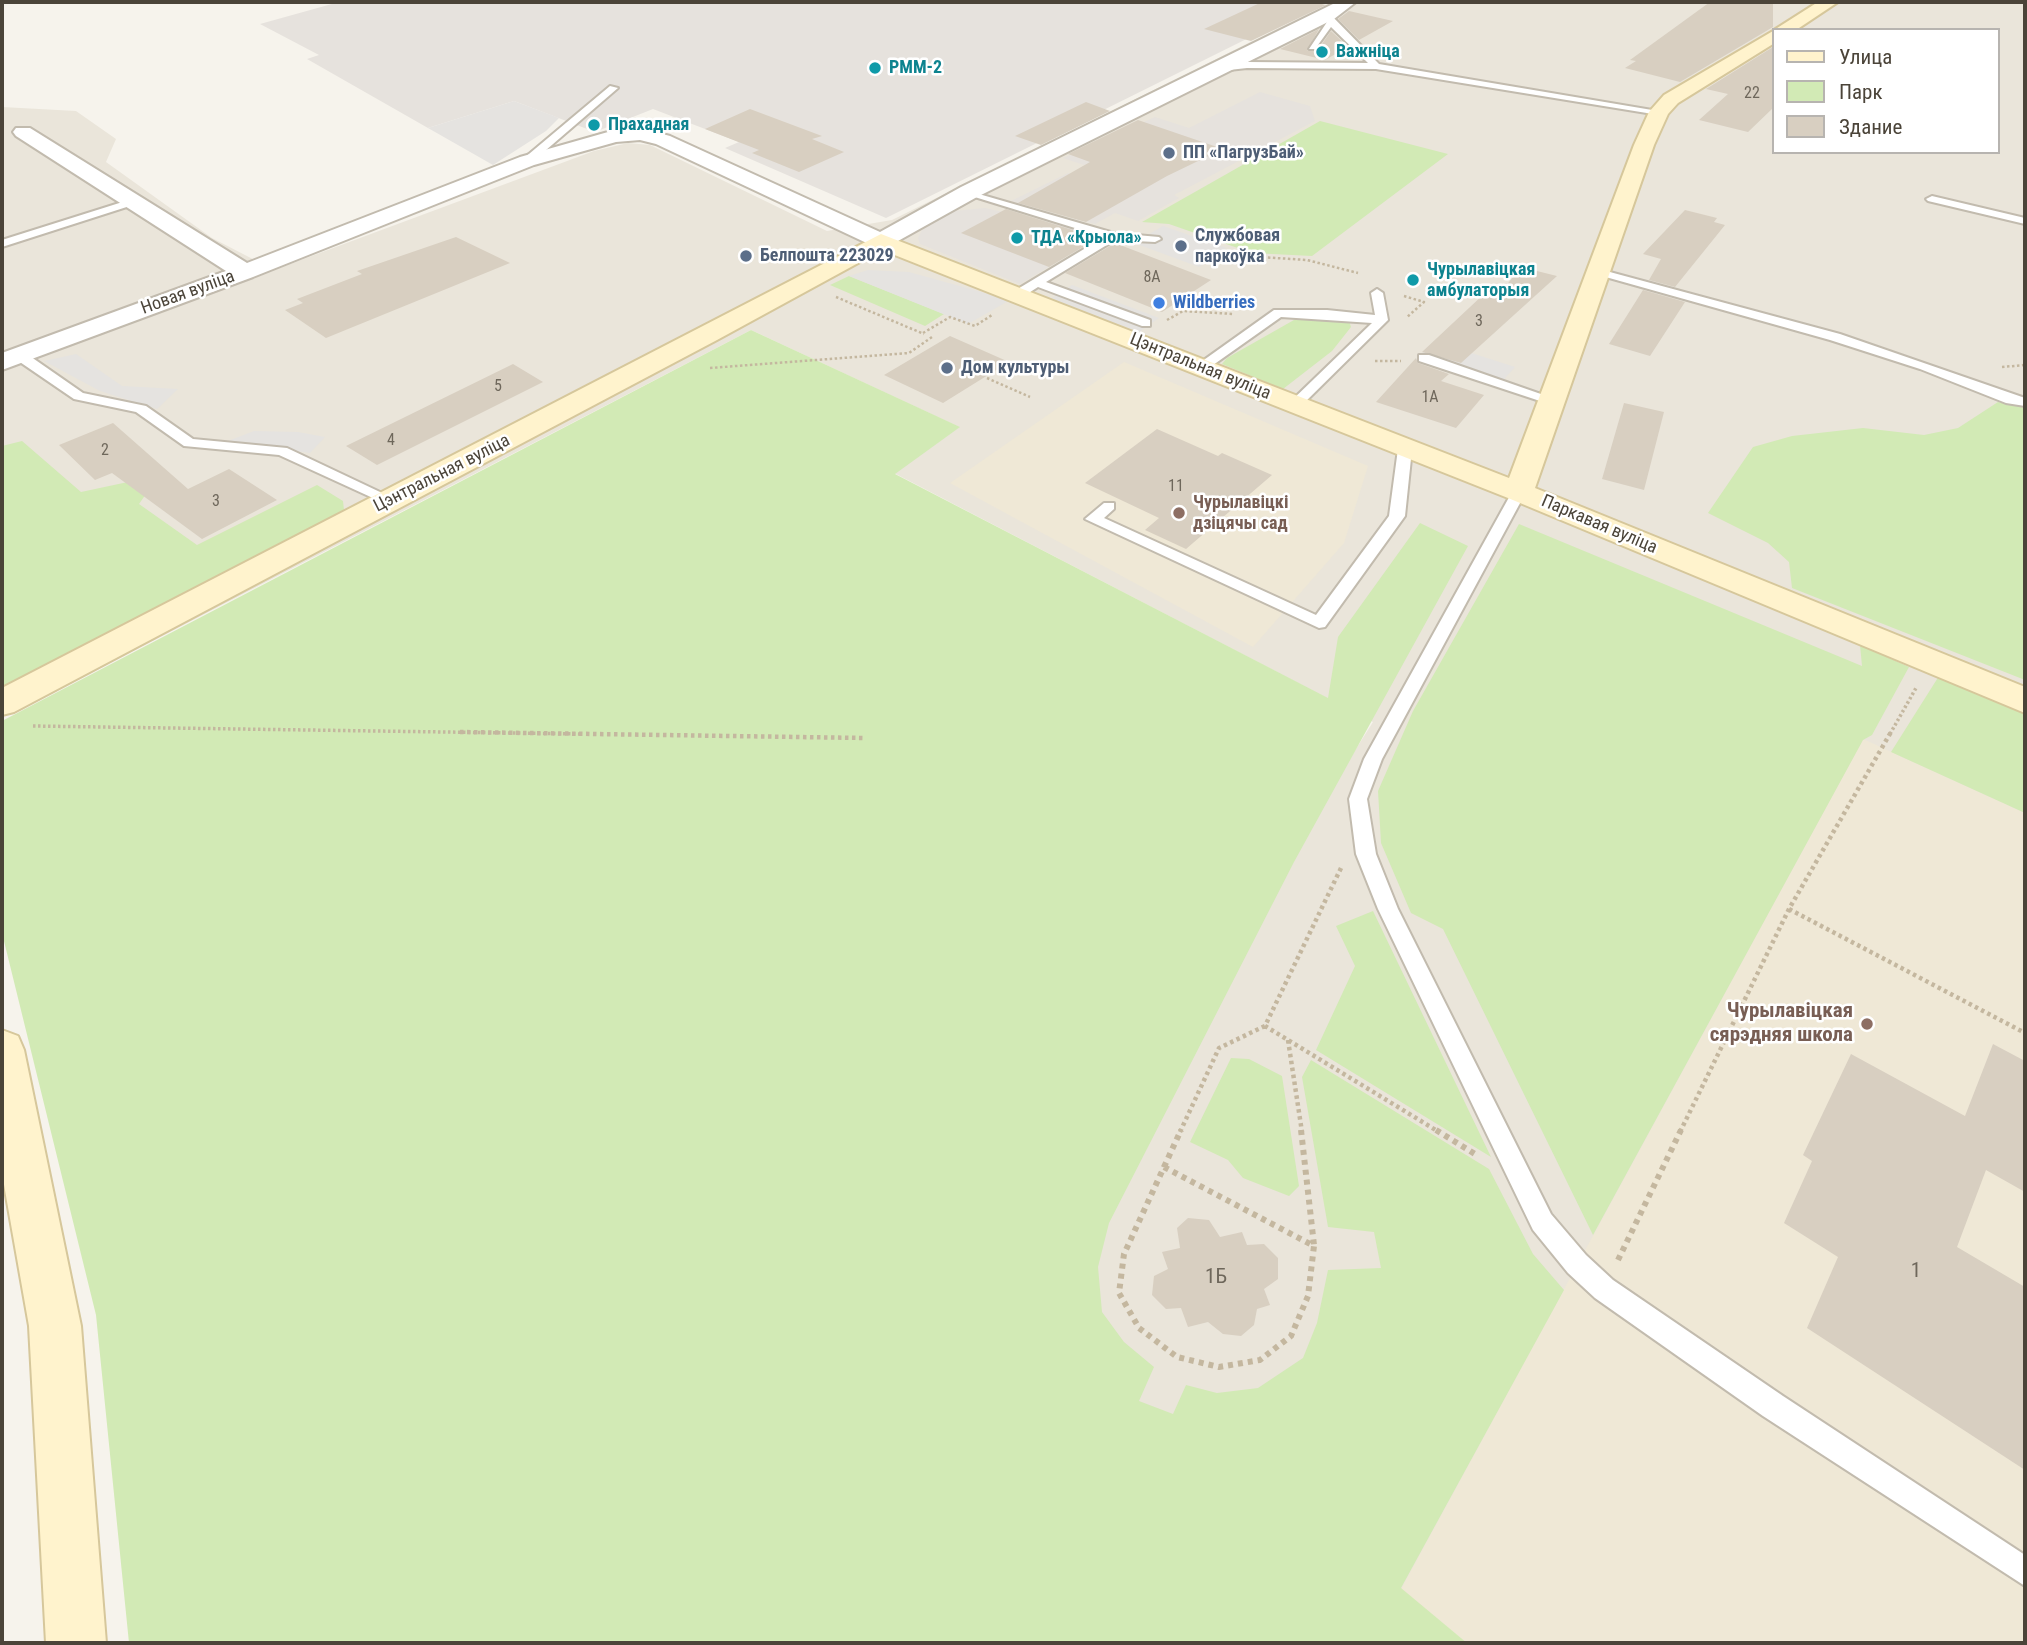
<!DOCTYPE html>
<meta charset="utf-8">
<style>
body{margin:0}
#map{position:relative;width:2027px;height:1645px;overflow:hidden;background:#f6f3ec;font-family:"Roboto Condensed",sans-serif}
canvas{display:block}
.frame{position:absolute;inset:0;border:4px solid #4b4439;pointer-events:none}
.legend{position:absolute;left:1772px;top:28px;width:228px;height:126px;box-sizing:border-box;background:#fff;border:2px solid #b7b4b0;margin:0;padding:9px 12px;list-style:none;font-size:21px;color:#4b4439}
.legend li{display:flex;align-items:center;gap:14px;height:35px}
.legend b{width:35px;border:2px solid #b7b4b0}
</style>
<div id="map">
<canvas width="2027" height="1645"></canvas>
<div class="frame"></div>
<ul class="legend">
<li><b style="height:9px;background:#fff3cd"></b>Улица</li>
<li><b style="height:19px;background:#d2eab5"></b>Парк</li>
<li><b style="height:19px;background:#d8cfc1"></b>Здание</li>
</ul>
</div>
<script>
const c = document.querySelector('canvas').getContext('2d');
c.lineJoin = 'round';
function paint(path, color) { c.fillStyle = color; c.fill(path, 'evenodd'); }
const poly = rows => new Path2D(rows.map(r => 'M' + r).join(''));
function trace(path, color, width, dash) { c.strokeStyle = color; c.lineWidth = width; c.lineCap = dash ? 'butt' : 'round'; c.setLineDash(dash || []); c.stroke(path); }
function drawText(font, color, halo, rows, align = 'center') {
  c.font = font + ' "Roboto Condensed",sans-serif'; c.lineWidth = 5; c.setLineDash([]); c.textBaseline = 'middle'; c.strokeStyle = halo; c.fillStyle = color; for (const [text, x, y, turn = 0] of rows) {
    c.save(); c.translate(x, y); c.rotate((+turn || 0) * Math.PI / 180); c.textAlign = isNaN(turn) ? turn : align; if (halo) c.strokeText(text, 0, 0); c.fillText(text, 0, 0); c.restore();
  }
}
paint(poly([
 [1331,2,2025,2,2025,1643,1467,1643,1401,1589,1217,1608,1022,1276,1373,722,894,473,959,427,751,330,14,713,2,712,2,107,76,111,116,139,106,162,212,238,274,270,594,151,628,143,650,145,827,231,892,220],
 [1773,30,1997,30,1997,152,1773,152]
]), '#eae5da');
paint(poly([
 [339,2,1321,2,886,218,725,148,739,142,653,109,595,132,514,101,428,128,307,59,319,55,260,24],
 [1260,92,1310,106,1315,121,1174,195,1179,198,1138,221,1115,213,1095,224,1011,201,1068,173,1090,181,1105,172,1063,158,1155,117,1189,128],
 [985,208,1094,233,1099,237,1020,284,920,244,918,238,922,230,954,211]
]), '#e6e2dd');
paint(poly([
 [1124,362,1368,466,1344,543,1253,647,950,483],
 [1863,739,2025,813,2025,1643,1467,1643,1401,1589]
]), '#efe8d6');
paint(poly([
 [1320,121,1448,154,1312,256,1252,253,1169,224,1142,222],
 [849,276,944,314,925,326,830,285],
 [1301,316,1349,321,1351,327,1332,351,1283,389,1222,364,1227,358],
 [751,330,960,427,895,474,1328,698,1338,637,1420,523,1468,546,1294,862,1109,1223,1098,1267,1102,1312,1124,1342,1154,1367,1139,1401,1173,1414,1186,1385,1217,1393,1258,1388,1303,1358,1317,1323,1328,1270,1381,1268,1374,1232,1328,1227,1302,1077,1311,1060,1489,1169,1533,1254,1564,1290,1401,1588,1467,1643,129,1643,96,1315,2,933,2,721],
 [1998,402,2025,408,2025,680,1792,588,1789,562,1768,543,1708,513,1753,447,1792,436,1863,428,1924,435,1958,428],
 [22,441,81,492,142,479,155,481,139,504,197,545,317,485,343,501,344,510,2,687,2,446],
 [1519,524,1862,666,1860,645,1909,667,1872,735,1863,740,1593,1235,1443,929,1411,913,1381,843,1378,791,1413,711],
 [1939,676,2025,712,2025,813,1891,752],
 [1373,911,1491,1157,1316,1050,1355,966,1336,926],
 [1231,1058,1249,1059,1282,1076,1299,1186,1289,1196,1243,1178,1228,1160,1190,1142]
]), '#d2eab5');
paint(poly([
 [514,101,559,118,546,131,493,165,428,128],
 [1163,226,1227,248,1199,267,1134,243],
 [868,270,909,272,1010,300,968,324,849,276],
 [1072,285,1159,318,1139,332,1051,299],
 [1434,341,1515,367,1497,387,1416,360],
 [76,354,122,386,178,389,157,409,100,391,44,361],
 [254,431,298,432,325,437,310,453,228,441]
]), '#e5e3e0');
paint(poly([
 [1262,2,1314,2,1326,5,1251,41,1204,29],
 [1710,2,1773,2,1773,27,1680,82,1625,68,1636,61,1630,60],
 [1349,11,1393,21,1359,40,1338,19],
 [1319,29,1307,51,1317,51,1331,31,1348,47,1325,60,1280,49],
 [1773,47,1773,108,1748,132,1699,120,1728,94,1706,89],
 [1086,102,1110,111,1041,145,1015,136],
 [750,109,822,136,812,139,844,152,799,172,752,153,759,150,705,129],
 [1138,120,1223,149,1167,176,1086,222,1018,203,1090,162,1068,154],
 [1006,209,1098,238,1049,267,961,233],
 [1685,210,1717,218,1714,222,1725,225,1675,287,1649,280,1661,259,1643,254],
 [456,237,510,263,326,338,285,310,303,303,297,299,362,274,357,271],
 [1115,243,1211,280,1162,312,1065,273],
 [1521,267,1557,276,1461,363,1422,352,1485,293,1497,297],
 [1643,290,1685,302,1650,356,1609,344],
 [950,336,1009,362,943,403,884,375],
 [1416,358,1418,363,1449,374,1441,381,1484,395,1456,428,1376,402],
 [513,364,543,382,377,465,346,446],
 [1624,403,1664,412,1644,490,1602,479],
 [113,423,188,489,229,469,277,500,202,539,112,473,95,480,59,445],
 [1157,429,1218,456,1222,453,1272,475,1186,549,1145,530,1159,518,1085,483],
 [1993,1044,2025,1061,2025,1192,1986,1170,1957,1247,2025,1287,2025,1470,1807,1328,1838,1257,1784,1223,1812,1161,1803,1155,1851,1054,1965,1116],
 [1188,1218,1209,1220,1220,1237,1242,1232,1247,1245,1264,1244,1278,1258,1278,1279,1264,1289,1270,1305,1257,1309,1254,1325,1241,1336,1223,1334,1208,1322,1188,1327,1181,1308,1166,1309,1152,1295,1154,1276,1168,1269,1162,1252,1180,1248,1177,1228]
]), '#d8cfc1');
const lane = poly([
 [1328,12,1379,64,1664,112,1659,115,1376,69,1247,68,1220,71,1215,68,1247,62,1368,63,1331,27,1315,49,1309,49,1327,22,1324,15,1328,12],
 [610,86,618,88,531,163,523,163,523,159,610,86],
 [965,190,1114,233,1159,237,1161,239,1155,242,1115,240,1046,282,1150,320,1150,326,1142,326,1038,287,1024,296,1016,296,1016,290,1104,237,965,194,965,190],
 [1932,196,2025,218,2025,224,1928,201,1926,199,1932,196],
 [132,199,138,202,136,204,2,247,2,240,132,199],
 [1595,268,1840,334,2025,398,2025,406,2006,403,1920,369,1830,340,1595,274,1595,268],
 [1377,289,1383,293,1388,320,1299,408,1287,405,1372,323,1281,317,1206,370,1194,367,1274,310,1327,310,1375,315,1371,293,1377,289],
 [14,352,24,352,83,393,146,406,193,439,287,448,399,501,391,506,386,504,279,455,184,446,136,412,74,399,14,358,14,352],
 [1419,355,1429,355,1558,400,1546,403,1419,361,1419,355],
 [1405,445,1412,449,1405,516,1325,627,1319,628,1085,519,1104,503,1114,503,1114,509,1104,518,1316,615,1389,516,1398,449,1405,445],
 [1519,488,1526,492,1382,759,1367,799,1376,854,1398,909,1551,1214,1586,1255,1613,1280,1783,1396,2025,1555,2025,1586,1763,1416,1595,1298,1568,1273,1533,1230,1378,909,1356,854,1349,799,1364,759,1512,492,1519,488]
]);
const street = poly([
 [1337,2,1356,2,1334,19,977,197,889,246,873,246,656,144,640,140,616,142,534,165,253,277,2,370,2,353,226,271,16,136,13,132,16,128,30,128,247,263,520,157,615,130,640,128,670,136,880,232,961,187,1337,2]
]);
const secondary = poly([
 [1818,2,1838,2,1796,30,1774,30,1818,2],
 [1773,31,1773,44,1678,103,1668,114,1654,145,1535,488,2025,687,2025,713,1508,498,882,250,717,340,14,712,2,715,2,688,881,234,1509,478,1634,145,1649,112,1664,95,1773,31],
 [2,1030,18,1036,24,1050,81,1326,106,1643,46,1643,29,1326,2,1173,2,1030]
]);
trace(lane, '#c2bbae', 4);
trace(street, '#c2bbae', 4);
trace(secondary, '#d6c79b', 4);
trace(poly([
 [1213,254,1307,260,1358,273],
 [1404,296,1424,302,1406,318],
 [836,297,924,334],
 [1167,320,1183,311,1234,314],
 [923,333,950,317,975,326,992,315],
 [1375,361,1401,361],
 [2002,367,2025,365],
 [710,368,909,353,932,337],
 [987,378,1030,397]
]), '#c4b79f', 2.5, [2.5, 2.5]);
trace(poly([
 [33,726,582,734],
 [1890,734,1916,688]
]), '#c4b79f', 3.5, [2.5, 2.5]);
trace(poly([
 [460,732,865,738],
 [1341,868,1265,1026,1439,1132],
 [1789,909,2025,1033],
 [1288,1040,1302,1132],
 [1180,1132,1219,1048,1265,1026],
 [1680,1132,1789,909,1891,732]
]), '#c4b79f', 4.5, [3.5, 3.5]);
trace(poly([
 [1301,1130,1314,1245],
 [1436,1130,1475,1154],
 [1164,1167,1314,1246,1308,1296,1291,1336,1260,1360,1219,1367,1177,1357,1139,1328,1119,1293,1124,1254,1164,1167],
 [1164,1167,1181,1130],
 [1618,1260,1681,1130]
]), '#c4b79f', 6, [5, 5]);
paint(lane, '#fff');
paint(street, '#fff');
paint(secondary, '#fff3cd');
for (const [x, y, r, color] of [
 [1322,52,7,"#0f9aa8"],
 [875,68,7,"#0f9aa8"],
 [594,125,7,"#0f9aa8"],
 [1169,153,7,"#5c6f8a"],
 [1017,238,7,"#0f9aa8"],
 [1181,246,7,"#5c6f8a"],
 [746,256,7,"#5c6f8a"],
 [1413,280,7,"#0f9aa8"],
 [1159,303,7,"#3f7fe0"],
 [947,368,7,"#5c6f8a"],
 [1179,513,7,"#8d6e63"],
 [1867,1024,7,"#8d6e63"]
]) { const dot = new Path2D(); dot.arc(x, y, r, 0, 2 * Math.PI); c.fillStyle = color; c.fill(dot); trace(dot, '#fff', 2.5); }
drawText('16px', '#6e675b', null, [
 ["22",1752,94],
 ["8А",1152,278],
 ["3",1479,322],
 ["5",498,387],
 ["1А",1430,398],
 ["4",391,441],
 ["2",105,451],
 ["11",1176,487],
 ["3",216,502]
]);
drawText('bold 18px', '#0d838f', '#fff', [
 ["Важніца",1336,52],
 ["РММ-2",889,68],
 ["Прахадная",608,125],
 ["ТДА «Крыола»",1031,238],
 ["Чурылавіцкая",1427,270],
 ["амбулаторыя",1427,291]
], 'left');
drawText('bold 18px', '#4e5e75', '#fff', [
 ["ПП «ПагрузБай»",1183,153],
 ["Службовая",1195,236],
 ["паркоўка",1195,257],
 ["Белпошта 223029",760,256],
 ["Дом культуры",961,368]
], 'left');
drawText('18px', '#4b4439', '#fff', [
 ["Новая вуліца",188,293,-20],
 ["Цэнтральная вуліца",1200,367,22],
 ["Цэнтральная вуліца",442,474,-27],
 ["Паркавая вуліца",1599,525,23]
]);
drawText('bold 18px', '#366cbe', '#fff', [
 ["Wildberries",1173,303]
], 'left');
drawText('bold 18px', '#785e54', '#fff', [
 ["Чурылавіцкі",1193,503],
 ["дзіцячы сад",1193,524]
], 'left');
drawText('bold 21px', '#785e54', '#fff', [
 ["Чурылавіцкая",1853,1012],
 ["сярэдняя школа",1853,1036]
], 'right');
drawText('21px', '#6e675b', null, [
 ["1",1916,1272],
 ["1Б",1216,1278]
]);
</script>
